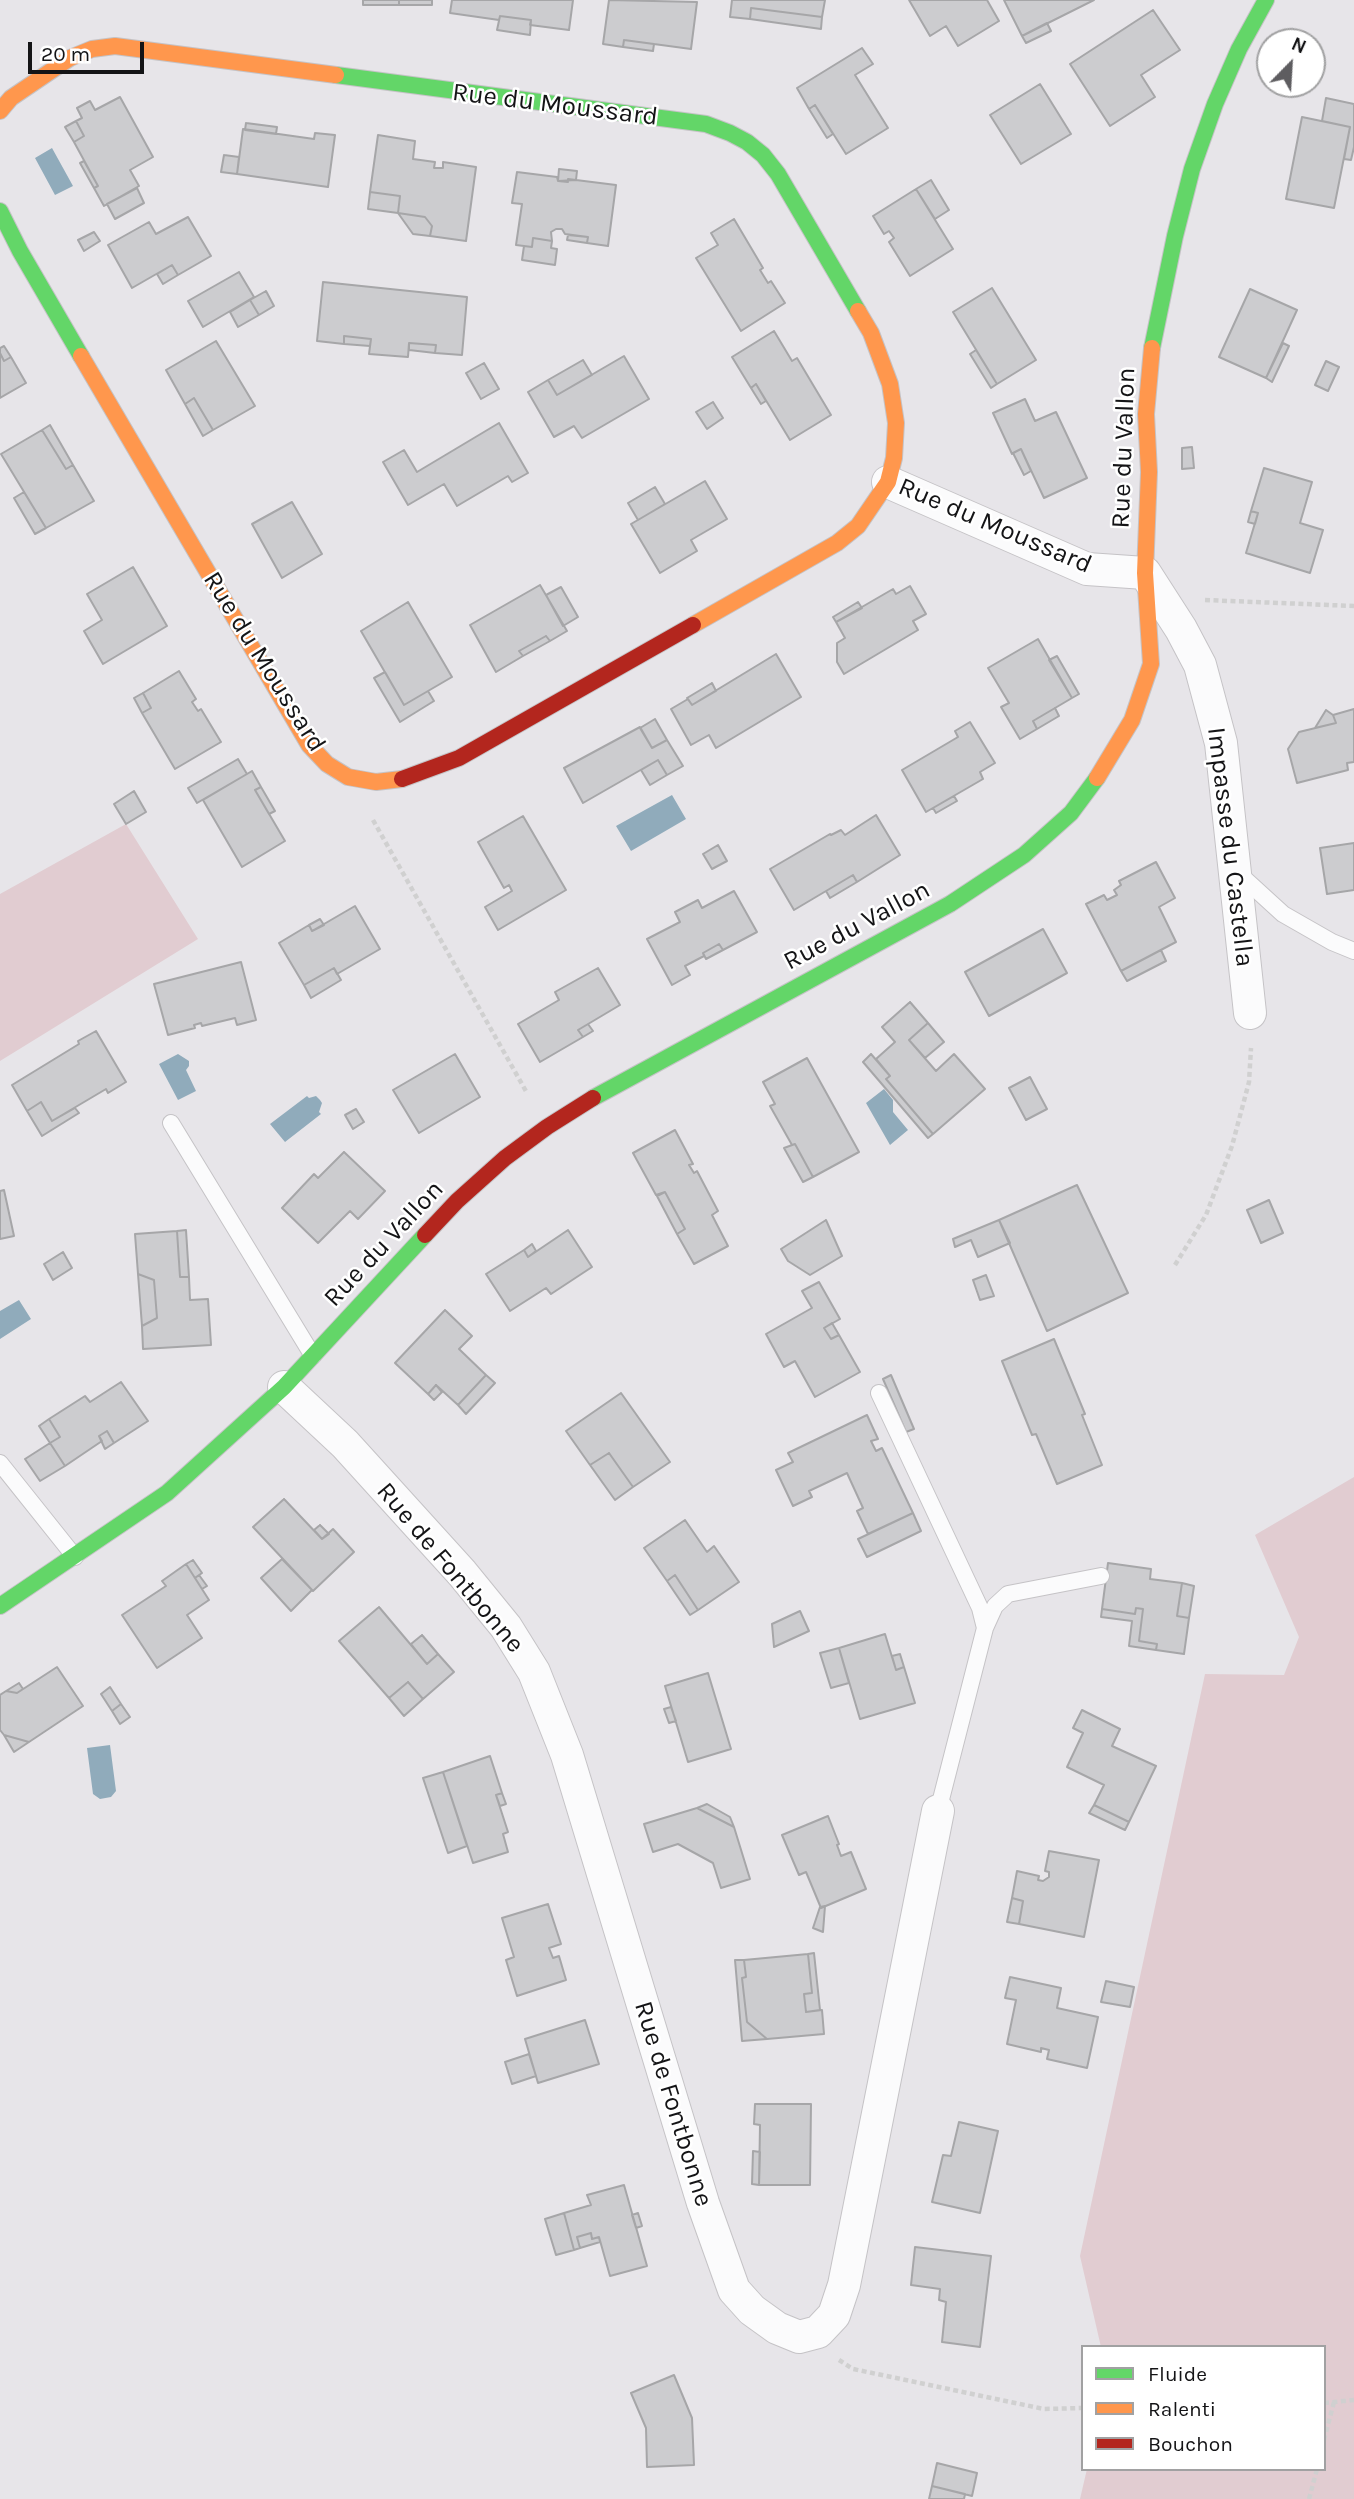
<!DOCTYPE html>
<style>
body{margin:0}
#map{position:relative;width:1354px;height:2499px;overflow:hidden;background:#e7e5e9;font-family:Karla,sans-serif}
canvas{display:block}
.legend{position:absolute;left:1081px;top:2345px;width:245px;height:126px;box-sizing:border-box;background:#fff;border:2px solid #a1a1a2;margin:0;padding:9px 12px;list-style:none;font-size:21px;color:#141416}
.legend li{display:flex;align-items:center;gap:14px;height:35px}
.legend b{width:35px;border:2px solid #a1a1a2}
.north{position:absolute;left:1256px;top:28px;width:70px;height:70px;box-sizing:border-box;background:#fff;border:2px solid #a1a1a2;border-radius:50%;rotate:24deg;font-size:19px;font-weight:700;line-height:28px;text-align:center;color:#141416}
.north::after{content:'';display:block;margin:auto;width:24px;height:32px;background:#5e5d60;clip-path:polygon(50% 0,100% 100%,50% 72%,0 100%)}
.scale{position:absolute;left:28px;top:42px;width:116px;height:32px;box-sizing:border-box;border:4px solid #141416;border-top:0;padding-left:9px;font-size:21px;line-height:24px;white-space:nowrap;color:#141416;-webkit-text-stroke:5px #fff;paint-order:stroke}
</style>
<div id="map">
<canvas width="1354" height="2499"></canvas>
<ul class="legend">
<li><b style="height:9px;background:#63d668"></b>Fluide</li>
<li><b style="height:9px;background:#ff974d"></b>Ralenti</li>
<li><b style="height:9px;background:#b3261e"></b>Bouchon</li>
</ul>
<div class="north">N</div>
<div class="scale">20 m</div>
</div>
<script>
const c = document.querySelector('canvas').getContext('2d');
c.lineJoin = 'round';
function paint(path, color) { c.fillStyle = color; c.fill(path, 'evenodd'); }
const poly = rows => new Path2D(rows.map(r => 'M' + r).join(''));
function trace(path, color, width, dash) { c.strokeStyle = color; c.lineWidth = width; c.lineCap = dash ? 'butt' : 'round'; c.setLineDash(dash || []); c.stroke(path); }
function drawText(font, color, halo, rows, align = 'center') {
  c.font = font + ' Karla,sans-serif'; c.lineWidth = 5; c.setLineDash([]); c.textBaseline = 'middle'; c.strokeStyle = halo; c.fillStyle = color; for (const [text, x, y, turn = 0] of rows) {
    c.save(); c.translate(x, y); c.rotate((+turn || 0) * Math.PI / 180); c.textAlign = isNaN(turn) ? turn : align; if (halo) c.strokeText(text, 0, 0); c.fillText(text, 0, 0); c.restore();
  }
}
paint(poly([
 [126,824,198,939,0,1061,0,894],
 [1354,1477,1354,2499,1080,2499,1087,2469,1324,2469,1324,2347,1101,2347,1080,2256,1205,1674,1284,1675,1299,1637,1255,1535]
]), '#e1ccd1');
paint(poly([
 [52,148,73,186,55,195,35,158],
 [672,795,686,819,631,851,616,826],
 [178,1054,189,1061,189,1066,186,1070,196,1091,178,1100,159,1064],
 [884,1089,893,1100,893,1112,908,1130,890,1145,866,1103],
 [307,1096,309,1098,316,1096,320,1100,322,1103,319,1112,321,1114,285,1142,270,1124],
 [19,1300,31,1319,0,1339,0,1311],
 [110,1745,116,1791,111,1797,100,1799,93,1794,87,1748]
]), '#90abbb');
const building = poly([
 [363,0,399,0,399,5,363,5,363,0],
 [399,0,432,0,432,5,399,5,399,0],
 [452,0,573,0,569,30,530,25,531,20,500,16,499,20,450,13,452,0],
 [609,0,697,2,691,49,624,40,623,47,603,44,609,0],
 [732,0,825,0,822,17,751,8,750,19,730,17,732,0],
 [909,0,987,0,999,21,958,46,946,26,930,36,909,0],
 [1004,0,1094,0,1022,36,1004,0],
 [751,8,822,17,821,29,750,19,751,8],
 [1153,10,1180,50,1141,75,1155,97,1110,126,1070,64,1153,10],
 [500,16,531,20,530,35,497,30,500,16],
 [1047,23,1051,31,1026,43,1022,36,1047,23],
 [624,40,654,44,653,51,623,47,624,40],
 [862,48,873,64,855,75,888,128,846,154,815,105,809,109,797,88,862,48],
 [1040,84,1071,134,1021,164,990,115,1040,84],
 [120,97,153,157,130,170,139,186,104,206,94,188,98,186,74,142,84,136,76,121,82,118,77,108,90,101,95,110,120,97],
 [1326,98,1354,104,1354,147,1351,160,1344,159,1350,127,1322,121,1326,98],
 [815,105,833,134,827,138,809,109,815,105],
 [1302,117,1350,127,1334,208,1286,199,1302,117],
 [76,121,84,136,74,142,65,127,76,121],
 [246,123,277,127,276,134,245,130,246,123],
 [243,129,314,139,315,133,335,135,328,187,237,174,243,129],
 [378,135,415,141,413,159,435,162,434,168,443,168,443,162,476,167,466,241,430,236,432,226,425,217,398,213,400,196,370,192,378,135],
 [224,155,239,157,237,174,221,172,224,155],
 [84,161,98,186,94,188,80,163,84,161],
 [559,169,577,171,576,180,558,181,559,169],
 [517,172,557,177,558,181,568,182,568,179,616,185,608,246,587,243,588,237,565,234,562,229,556,229,551,232,552,241,533,238,532,247,516,245,522,204,512,203,517,172],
 [931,180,949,210,935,219,916,189,931,180],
 [137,188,144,203,115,219,107,204,137,188],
 [916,189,953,249,910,276,889,242,894,238,889,231,884,234,873,216,916,189],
 [370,192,400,196,398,213,368,209,370,192],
 [398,213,425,217,432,226,430,236,413,234,398,213],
 [188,217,211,256,178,275,172,265,132,288,108,245,149,222,156,234,188,217],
 [734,219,763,268,760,270,768,283,771,281,785,303,741,331,696,258,718,245,711,233,734,219],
 [94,232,100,241,84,251,78,240,94,232],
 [568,235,588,237,587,243,567,240,568,235],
 [533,238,552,241,551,248,557,249,555,265,522,260,524,246,532,247,533,238],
 [172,265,178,275,163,284,157,274,172,265],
 [239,272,254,297,203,327,188,301,239,272],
 [323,282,467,297,462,355,435,353,436,345,409,343,408,357,369,354,371,339,344,336,344,344,317,341,323,282],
 [992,288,1036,360,997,384,953,312,992,288],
 [1250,289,1297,310,1266,378,1219,357,1250,289],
 [266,291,274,306,259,315,250,300,266,291],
 [250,300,259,315,238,327,230,312,250,300],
 [774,331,792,361,797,358,831,415,790,440,756,384,751,388,732,357,774,331],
 [344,336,371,339,370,346,344,344,344,336],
 [216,341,255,406,213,430,194,398,185,404,166,370,216,341],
 [409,343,436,345,435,353,409,350,409,343],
 [1283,343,1289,346,1272,382,1266,378,1283,343],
 [4,346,11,357,4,361,0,353,0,348,4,346],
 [976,350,997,384,991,388,970,354,976,350],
 [0,353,4,361,11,357,26,383,0,398,0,353],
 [624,356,649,399,582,438,574,426,554,437,528,392,548,380,557,395,624,356],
 [583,360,592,375,557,395,548,380,583,360],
 [1326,361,1339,367,1328,391,1315,385,1326,361],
 [484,363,499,389,481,399,466,373,484,363],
 [756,384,766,401,761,404,751,388,756,384],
 [194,398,213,430,203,436,185,404,194,398],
 [1025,399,1035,421,1056,412,1087,478,1044,498,1021,449,1012,454,993,413,1025,399],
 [713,402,723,418,707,429,696,412,713,402],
 [499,423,528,473,512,482,508,476,457,506,444,484,408,505,383,462,404,450,417,472,499,423],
 [50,425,73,465,66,469,42,430,50,425],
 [42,430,66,469,73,465,94,501,46,528,1,454,42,430],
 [1192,447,1194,468,1182,469,1182,448,1192,447],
 [1021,449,1031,471,1024,475,1013,453,1021,449],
 [1264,468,1312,482,1300,523,1323,530,1310,573,1246,553,1258,513,1251,511,1264,468],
 [705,481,727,519,691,540,697,551,660,573,631,524,705,481],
 [655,487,665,504,638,520,628,503,655,487],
 [24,492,46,528,35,534,14,498,24,492],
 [292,502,322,554,282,578,252,524,292,502],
 [1251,511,1258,513,1255,524,1248,522,1251,511],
 [133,567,167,626,103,664,84,631,102,620,87,594,133,567],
 [540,585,567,631,550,641,546,636,519,651,523,656,496,672,470,625,540,585],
 [910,586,926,614,913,621,918,630,844,674,837,662,837,643,845,638,836,622,893,589,896,594,910,586],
 [561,587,578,617,563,626,546,595,561,587],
 [408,602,452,677,404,705,361,631,408,602],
 [858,602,862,608,836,622,833,617,858,602],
 [546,636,550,641,523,656,519,651,546,636],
 [1038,639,1072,698,1033,721,1037,729,1020,739,1001,707,1009,703,988,668,1038,639],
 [776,654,801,697,716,748,709,735,691,745,671,709,688,699,692,705,776,654],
 [1057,656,1079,694,1072,698,1049,660,1057,656],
 [179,671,196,699,192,702,198,711,201,709,221,742,175,769,142,713,151,708,143,693,179,671],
 [385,672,404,705,428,691,434,701,400,722,374,678,385,672],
 [712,683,716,691,692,705,687,698,712,683],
 [143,693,151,708,142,713,134,698,143,693],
 [1055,708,1059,716,1037,729,1033,721,1055,708],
 [1354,709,1354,762,1347,763,1348,770,1297,783,1288,749,1299,732,1336,723,1333,715,1354,709],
 [1326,710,1333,715,1336,723,1315,728,1326,710],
 [655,719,667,740,652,748,640,728,655,719],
 [970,722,995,763,980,772,983,779,926,812,902,770,958,737,955,731,970,722],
 [640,727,652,748,667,740,683,766,667,775,658,760,583,803,564,768,640,727],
 [238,759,247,774,197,803,188,788,238,759],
 [658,760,667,775,650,785,641,770,658,760],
 [252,771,261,787,255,790,285,841,242,867,203,800,252,771],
 [261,787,275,811,269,814,255,790,261,787],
 [134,791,146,812,126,824,114,804,134,791],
 [954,796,957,801,936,813,933,808,954,796],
 [876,815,900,855,857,882,853,875,794,910,770,869,830,834,831,835,841,830,845,835,876,815],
 [523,816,566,890,498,930,485,907,512,891,509,885,504,888,478,842,523,816],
 [1354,843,1354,890,1327,894,1320,848,1354,843],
 [718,845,727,861,712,869,703,854,718,845],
 [1156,862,1175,898,1159,907,1176,942,1121,971,1086,904,1104,895,1107,900,1117,895,1114,890,1121,885,1119,881,1156,862],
 [853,875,857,882,830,898,826,891,853,875],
 [734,891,757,932,723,950,719,944,703,953,704,956,685,966,690,975,672,985,647,939,680,922,675,912,698,900,702,908,734,891],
 [355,906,380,949,337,974,334,968,304,985,279,943,309,925,312,931,355,906],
 [320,919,324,925,312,931,309,925,320,919],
 [1043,929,1067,973,989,1016,965,972,1043,929],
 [719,944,723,950,706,959,703,953,719,944],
 [1161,950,1166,961,1127,981,1121,971,1161,950],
 [241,962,256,1020,237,1025,235,1018,202,1026,201,1023,194,1025,195,1028,168,1035,154,984,241,962],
 [334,968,341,980,311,998,304,985,334,968],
 [598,968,620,1005,578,1030,583,1037,540,1062,518,1024,559,1000,555,992,598,968],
 [910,1002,928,1023,909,1040,936,1071,954,1054,985,1089,933,1134,886,1079,890,1076,876,1059,895,1042,882,1027,910,1002],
 [928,1023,944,1042,925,1058,909,1040,928,1023],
 [588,1024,593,1031,583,1037,578,1030,588,1024],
 [96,1031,126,1082,108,1093,106,1089,52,1121,41,1102,27,1111,12,1085,79,1044,78,1041,96,1031],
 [455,1054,480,1097,419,1133,393,1090,455,1054],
 [871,1054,890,1076,886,1079,933,1134,928,1138,863,1062,871,1054],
 [807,1058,859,1152,813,1177,795,1144,792,1145,770,1106,775,1104,763,1082,807,1058],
 [1030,1077,1047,1109,1026,1120,1009,1088,1030,1077],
 [41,1102,52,1121,75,1108,79,1113,42,1136,27,1111,41,1102],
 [356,1109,364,1122,353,1129,345,1115,356,1109],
 [675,1130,693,1164,689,1165,694,1173,697,1171,718,1211,712,1215,728,1246,694,1264,677,1234,685,1229,665,1192,656,1195,633,1153,675,1130],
 [795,1144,813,1177,803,1182,784,1148,795,1144],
 [344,1152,385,1191,358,1219,350,1211,318,1243,282,1208,314,1174,318,1178,344,1152],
 [1077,1185,1128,1293,1047,1331,999,1220,1077,1185],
 [4,1190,14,1236,0,1239,0,1191,4,1190],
 [665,1192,685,1229,677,1234,657,1196,665,1192],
 [1269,1200,1283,1233,1261,1243,1247,1210,1269,1200],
 [826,1220,842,1256,810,1275,788,1261,781,1249,826,1220],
 [999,1220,1010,1243,978,1257,971,1240,955,1247,953,1239,999,1220],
 [186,1230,189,1277,180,1277,177,1231,186,1230],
 [568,1230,592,1267,551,1294,546,1288,510,1311,486,1274,524,1250,528,1257,568,1230],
 [177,1231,180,1277,189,1277,190,1300,208,1299,211,1345,143,1349,142,1326,157,1318,154,1280,138,1274,135,1234,177,1231],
 [532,1244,536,1251,528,1257,524,1250,532,1244],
 [63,1252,72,1268,53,1280,44,1264,63,1252],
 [138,1274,154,1280,157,1318,142,1326,138,1274],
 [986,1275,994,1296,980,1300,973,1280,986,1275],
 [819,1282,840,1319,824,1328,831,1339,839,1335,860,1372,815,1397,795,1361,784,1367,766,1334,812,1308,802,1291,819,1282],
 [445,1310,472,1336,459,1349,486,1375,458,1405,436,1385,428,1394,395,1363,445,1310],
 [832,1323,839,1335,831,1339,824,1328,832,1323],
 [1054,1339,1085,1414,1082,1415,1102,1465,1057,1484,1036,1434,1032,1435,1002,1361,1054,1339],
 [486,1375,495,1383,466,1414,458,1405,486,1375],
 [891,1375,914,1429,906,1432,883,1379,891,1375],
 [121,1382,148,1421,114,1443,107,1431,99,1436,102,1441,65,1466,50,1443,60,1437,49,1419,85,1396,90,1402,121,1382],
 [436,1385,442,1392,434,1400,428,1394,436,1385],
 [621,1393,670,1462,633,1487,609,1453,590,1465,566,1431,621,1393],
 [867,1415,878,1439,871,1441,876,1451,882,1448,913,1513,868,1534,857,1511,863,1508,847,1473,809,1491,812,1497,793,1506,776,1470,793,1462,788,1453,867,1415],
 [49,1419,60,1437,50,1443,39,1426,49,1419],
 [107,1431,114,1443,105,1449,99,1436,107,1431],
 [50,1443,65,1466,40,1481,25,1459,50,1443],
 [609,1453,633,1487,615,1500,590,1465,609,1453],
 [284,1499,322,1539,333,1529,354,1552,313,1591,253,1527,284,1499],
 [913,1513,921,1531,867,1557,858,1539,913,1513],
 [685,1520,707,1552,714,1546,739,1582,698,1610,675,1575,667,1581,644,1548,685,1520],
 [320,1525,329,1534,322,1539,314,1530,320,1525],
 [282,1559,312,1590,291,1611,261,1578,282,1559],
 [193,1560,202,1573,195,1578,186,1564,193,1560],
 [1108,1563,1151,1569,1150,1579,1182,1583,1177,1616,1189,1618,1184,1654,1156,1650,1157,1644,1139,1641,1143,1609,1136,1608,1135,1614,1102,1609,1108,1563],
 [186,1564,209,1600,187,1615,202,1638,157,1668,122,1615,166,1586,162,1581,186,1564],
 [199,1575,207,1586,202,1589,195,1578,199,1575],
 [675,1575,698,1610,690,1615,667,1581,675,1575],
 [1182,1583,1194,1586,1189,1618,1177,1616,1182,1583],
 [379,1607,427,1664,438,1654,454,1672,423,1699,408,1682,389,1698,339,1641,379,1607],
 [1136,1608,1143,1609,1139,1641,1157,1644,1156,1650,1129,1646,1132,1621,1101,1617,1102,1609,1135,1614,1136,1608],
 [800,1611,809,1631,774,1647,772,1624,800,1611],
 [885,1634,896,1670,904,1667,915,1703,860,1719,839,1648,885,1634],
 [422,1635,438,1654,427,1664,411,1644,422,1635],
 [839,1648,849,1683,831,1688,820,1653,839,1648],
 [900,1654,904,1667,896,1670,892,1656,900,1654],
 [57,1667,83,1706,29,1742,4,1735,0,1730,0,1695,6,1691,17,1693,57,1667],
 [708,1673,731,1749,688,1762,665,1686,708,1673],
 [408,1682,423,1699,404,1716,389,1698,408,1682],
 [19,1683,23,1689,17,1693,6,1691,19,1683],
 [110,1687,121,1704,112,1711,101,1694,110,1687],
 [121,1704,130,1717,120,1724,112,1711,121,1704],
 [671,1707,676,1721,669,1723,664,1709,671,1707],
 [1082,1710,1120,1729,1112,1746,1156,1766,1129,1822,1094,1805,1104,1785,1067,1767,1083,1733,1073,1728,1082,1710],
 [4,1735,29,1742,14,1752,4,1735],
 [490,1756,502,1793,496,1795,508,1832,503,1834,508,1852,473,1863,443,1772,490,1756],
 [443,1772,467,1846,448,1853,423,1778,443,1772],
 [502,1793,506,1804,500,1806,496,1795,502,1793],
 [707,1804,730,1817,734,1827,697,1808,707,1804],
 [1094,1805,1129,1822,1125,1830,1089,1813,1094,1805],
 [697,1808,734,1827,750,1879,721,1888,713,1863,678,1844,653,1852,644,1824,697,1808],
 [828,1816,839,1844,837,1845,841,1856,851,1852,866,1889,821,1908,806,1872,799,1875,782,1835,828,1816],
 [1049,1851,1099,1860,1084,1937,1019,1924,1023,1901,1012,1898,1017,1871,1039,1876,1038,1880,1043,1881,1049,1877,1049,1872,1045,1871,1049,1851],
 [1012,1898,1023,1901,1019,1924,1007,1922,1012,1898],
 [548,1904,561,1944,549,1948,553,1958,559,1956,566,1980,517,1996,506,1960,514,1957,502,1918,548,1904],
 [825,1906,823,1932,813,1928,820,1907,825,1906],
 [814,1953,820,2010,806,2012,804,1994,812,1993,808,1954,814,1953],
 [808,1954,812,1993,804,1994,806,2012,822,2010,824,2034,767,2039,747,2022,742,1978,746,1977,744,1960,808,1954],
 [735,1960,744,1960,746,1977,742,1978,747,2022,767,2039,742,2041,735,1960],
 [1010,1977,1061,1988,1057,2008,1098,2017,1087,2068,1047,2059,1049,2050,1041,2048,1041,2052,1007,2044,1016,2000,1005,1998,1010,1977],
 [1106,1981,1134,1987,1130,2007,1101,2002,1106,1981],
 [585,2020,599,2064,538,2083,525,2039,585,2020],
 [529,2054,536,2076,512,2084,505,2062,529,2054],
 [755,2104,811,2104,810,2185,759,2185,760,2125,754,2124,755,2104],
 [959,2122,998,2131,980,2213,932,2202,943,2155,951,2156,959,2122],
 [753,2151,760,2152,759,2185,752,2184,753,2151],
 [624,2185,647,2266,610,2276,599,2237,592,2239,591,2233,577,2237,580,2248,574,2250,564,2213,591,2205,587,2195,624,2185],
 [564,2213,574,2250,556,2255,545,2219,564,2213],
 [638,2213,642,2226,636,2228,632,2215,638,2213],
 [591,2233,592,2239,599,2237,600,2242,580,2248,577,2237,591,2233],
 [915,2247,991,2256,980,2347,942,2342,946,2302,939,2300,940,2289,911,2285,915,2247],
 [674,2375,692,2418,694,2465,647,2467,646,2428,631,2393,674,2375],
 [937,2463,977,2473,972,2496,932,2486,937,2463],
 [932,2486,965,2494,964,2499,929,2499,932,2486]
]);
paint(building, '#cccccf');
trace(building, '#a6a6a8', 2);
const lane = poly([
 [1237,872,1283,914,1332,942,1354,951],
 [171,1123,313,1356],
 [879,1393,980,1608,985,1628,938,1811],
 [0,1463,75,1557],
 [985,1628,995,1606,1008,1594,1101,1576]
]);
const street = poly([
 [888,482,1087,569,1145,573,1181,629,1200,665,1221,743,1250,1013],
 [284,1387,345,1444,462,1573,506,1627,534,1672,567,1755,703,2203,734,2290,752,2310,777,2328,799,2337,818,2332,834,2315,844,2285,938,1811]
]);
const fast = poly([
 [336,75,706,124,730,133,747,142,763,155,778,174,858,311],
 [0,211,20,251,81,356],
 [1152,348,1175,236,1192,169,1215,104,1239,49,1266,0],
 [593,1098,950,904,1024,855,1071,813,1097,778],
 [0,1606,167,1493,284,1387,425,1235]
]);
const slow = poly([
 [0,111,11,98,70,58,92,49,115,46,336,75],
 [81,356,309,745,327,764,348,777,376,782,402,779],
 [693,625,837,543,858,526,888,482,894,458,896,423,890,384,871,333,858,311],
 [1097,778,1132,720,1151,664,1145,573,1149,472,1146,414,1152,348]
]);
const jam = poly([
 [402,779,459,758,693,625],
 [425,1235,457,1201,505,1158,547,1127,593,1098]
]);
trace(lane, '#c5c3c6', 18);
trace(street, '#c5c3c6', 34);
trace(fast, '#c5c3c6', 18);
trace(slow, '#c5c3c6', 18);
trace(jam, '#c5c3c6', 18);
trace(poly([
 [1205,600,1354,606],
 [373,820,527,1093],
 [1175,1265,1206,1215,1232,1146,1249,1082,1251,1048],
 [839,2360,853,2369,1044,2409,1083,2408],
 [1324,2403,1354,2400],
 [1324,2440,1334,2402],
 [1309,2499,1317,2469]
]), '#d0d0d0', 4.5, [5, 3.5]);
trace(lane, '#fbfbfc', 16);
trace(street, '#fbfbfc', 32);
trace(fast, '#63d668', 16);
trace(slow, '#ff974d', 16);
trace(jam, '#b3261e', 16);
drawText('26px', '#141416', '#fff', [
 ["Rue du Moussard",555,105,7],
 ["Rue du Vallon",1124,448,-88],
 ["Rue du Moussard",995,526,23],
 ["Rue du Moussard",264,662,58],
 ["Impasse du Castella",1230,847,83],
 ["Rue du Vallon",857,926,-28],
 ["Rue du Vallon",384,1244,-47],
 ["Rue de Fontbonne",450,1568,50],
 ["Rue de Fontbonne",673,2104,73]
]);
</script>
